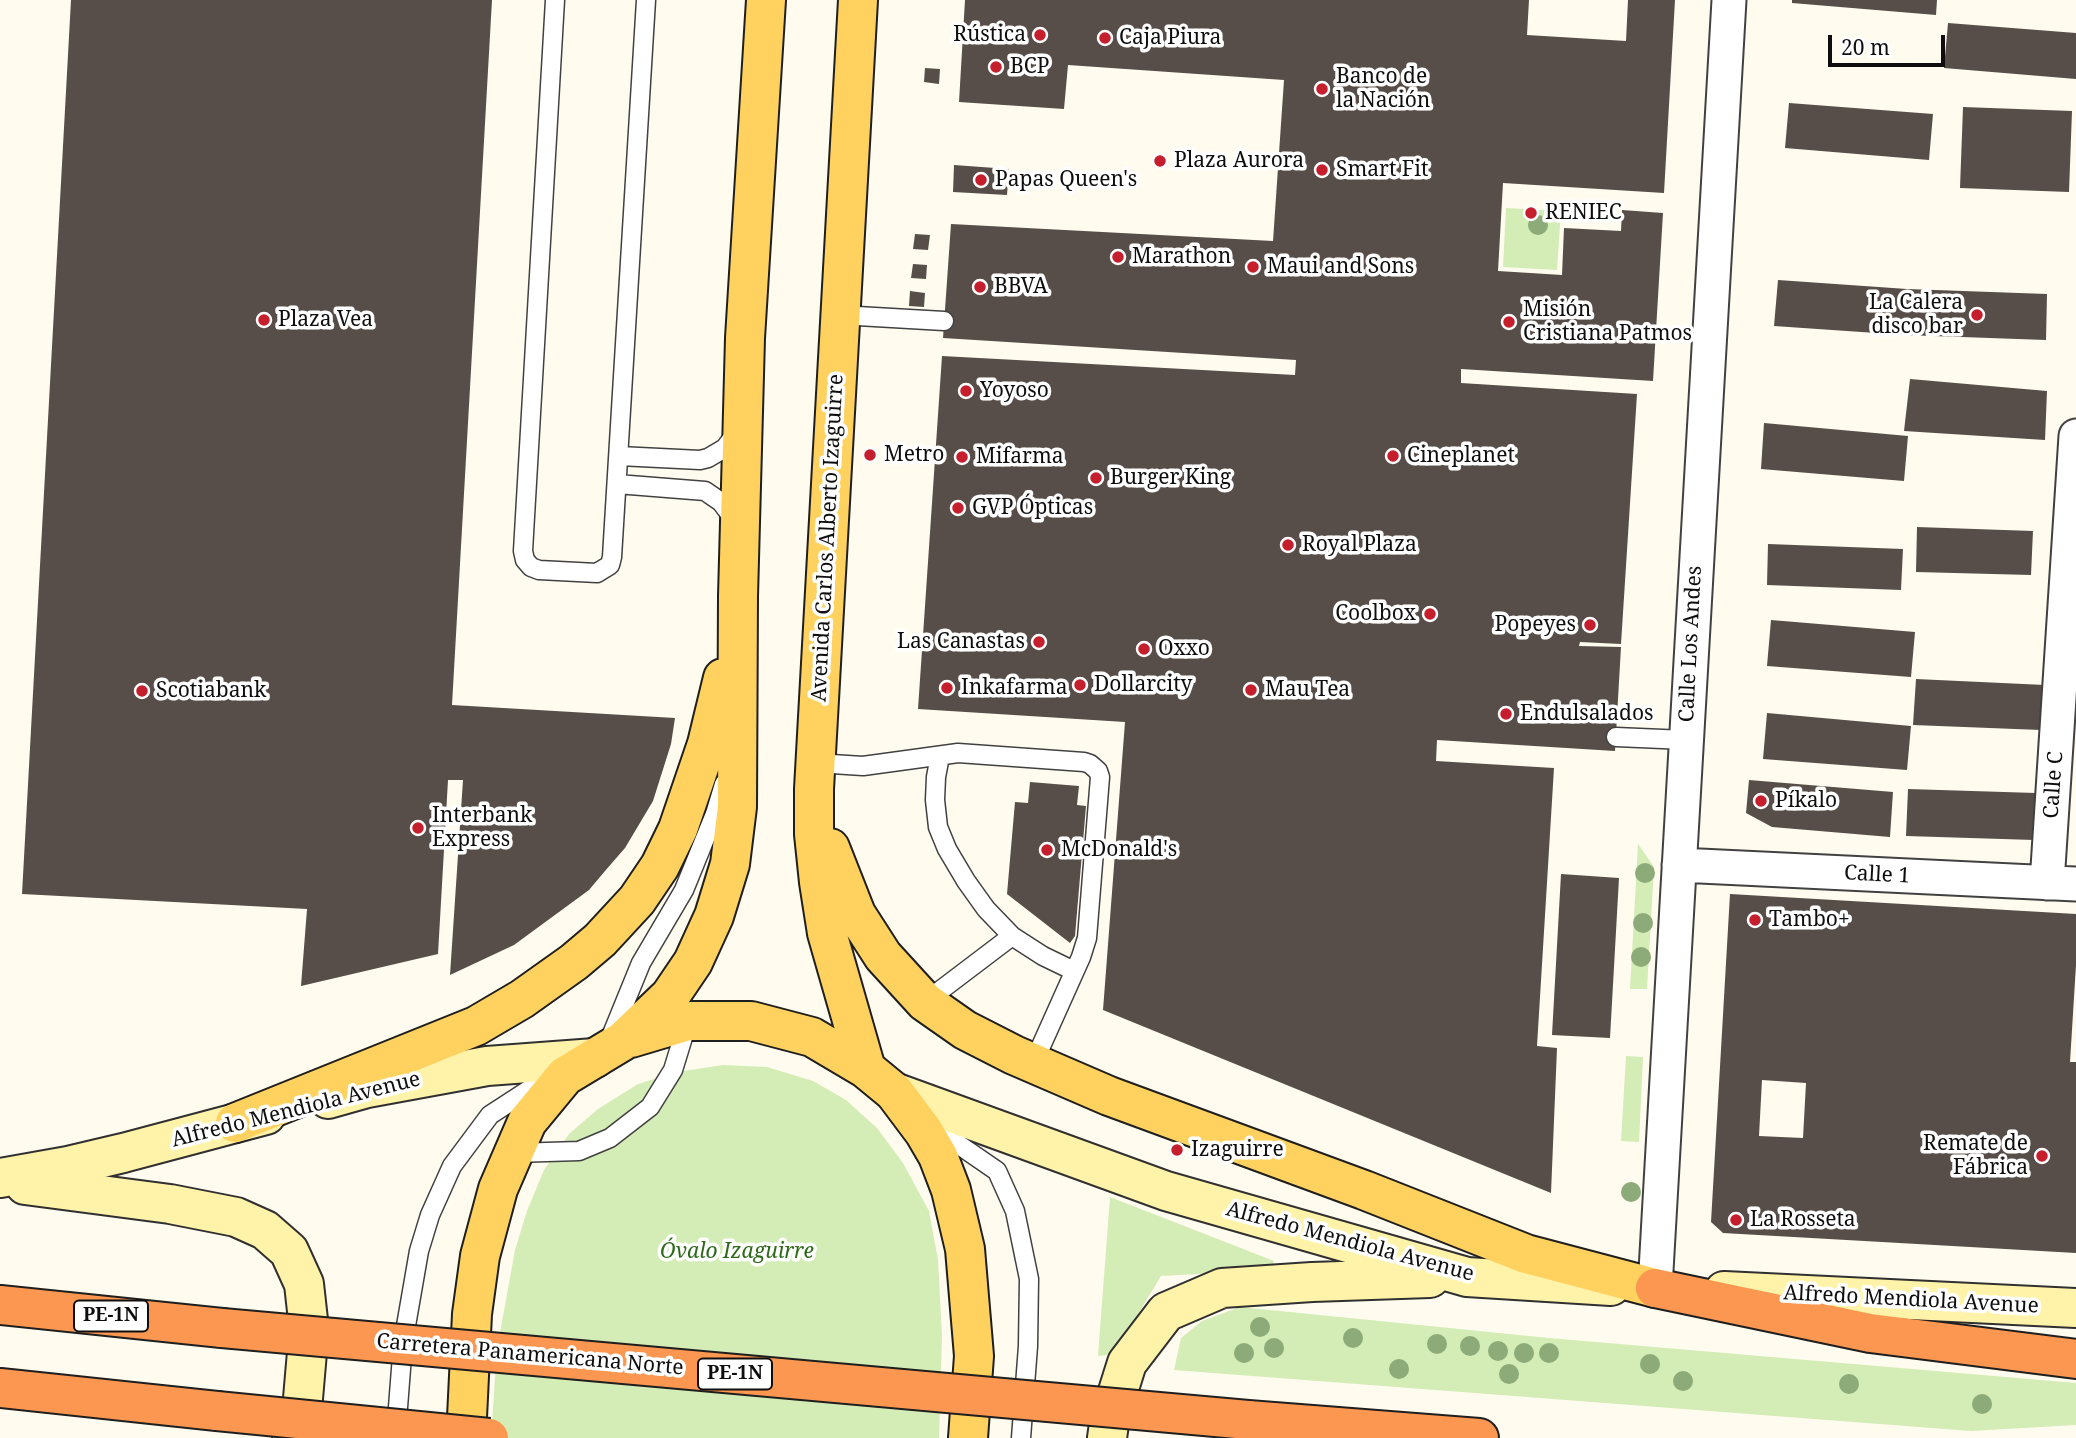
<!DOCTYPE html>
<meta charset="utf-8">
<style>
body{margin:0}
#map{position:relative;width:2076px;height:1438px;overflow:hidden;background:#fffbee;font-family:"Noto Serif",serif}
canvas{display:block}
.scale{position:absolute;left:1828px;top:35px;width:117px;height:32px;box-sizing:border-box;border:4px solid #0e0e0e;border-top:0;padding-left:9px;font-size:21px;line-height:24px;white-space:nowrap;color:#0e0e0e;-webkit-text-stroke:5px #fff;paint-order:stroke}
</style>
<div id="map">
<canvas width="2076" height="1438"></canvas>
<div class="scale">20 m</div>
</div>
<script>
const c = document.querySelector('canvas').getContext('2d');
c.lineJoin = 'round';
function paint(path, color) { c.fillStyle = color; c.fill(path, 'evenodd'); }
const poly = rows => new Path2D(rows.map(r => 'M' + r).join(''));
function trace(path, color, width, dash) { c.strokeStyle = color; c.lineWidth = width; c.lineCap = dash ? 'butt' : 'round'; c.setLineDash(dash || []); c.stroke(path); }
function drawText(font, color, halo, rows, align = 'center') {
  c.font = font + ' "Noto Serif",serif'; c.lineWidth = 7; c.setLineDash([]); c.textBaseline = 'middle'; c.strokeStyle = halo; c.fillStyle = color; for (const [text, x, y, turn = 0] of rows) {
    c.save(); c.translate(x, y); c.rotate((+turn || 0) * Math.PI / 180); c.textAlign = isNaN(turn) ? turn : align; if (halo) c.strokeText(text, 0, 0); c.fillText(text, 0, 0); c.restore();
  }
}
paint(poly([
 [1506,208,1561,211,1557,270,1503,267],
 [1638,844,1654,867,1647,989,1630,989],
 [1626,1056,1643,1057,1639,1142,1621,1141],
 [723,1065,767,1067,813,1081,846,1100,877,1128,903,1163,929,1211,938,1260,942,1336,939,1438,491,1438,497,1349,515,1250,527,1211,544,1170,569,1134,598,1109,638,1084,677,1072],
 [1110,1197,1274,1261,1270,1270,1161,1276,1114,1354,1098,1356],
 [1240,1307,1549,1338,2076,1383,2076,1425,1971,1431,1174,1370,1181,1338,1202,1321]
]), '#d4ecb6');
paint(poly([
 [71,0,492,0,452,705,675,718,671,744,653,801,625,848,605,871,589,890,514,945,450,975,463,780,448,780,438,954,301,986,307,909,22,894],
 [965,0,1529,0,1527,35,1626,41,1628,0,1675,0,1664,193,1503,183,1498,271,1562,275,1564,228,1621,231,1622,210,1663,213,1653,381,1461,369,1461,383,1637,394,1621,644,1580,642,1579,646,1621,647,1615,751,1437,740,1436,761,1554,768,1537,1046,1557,1048,1551,1193,1103,1010,1125,722,918,709,942,356,1295,375,1296,360,943,338,951,224,1273,241,1284,80,1068,65,1064,109,959,102],
 [1792,0,1937,0,1936,15,1792,3],
 [1948,23,2076,33,2076,79,1944,68],
 [925,68,940,69,939,84,924,82],
 [1789,103,1933,114,1929,160,1785,148],
 [1963,107,2072,111,2069,192,1960,188],
 [954,165,1009,169,1007,195,953,192],
 [915,234,930,235,928,250,913,249],
 [913,264,927,265,926,279,911,278],
 [1778,280,1907,289,2047,294,2046,340,1905,335,1774,326],
 [910,291,925,293,924,307,909,306],
 [1910,379,2047,391,2045,440,1904,431],
 [1764,423,1908,436,1904,481,1761,469],
 [1917,527,2033,531,2031,575,1916,572],
 [1768,544,1903,549,1901,590,1767,585],
 [1771,620,1915,632,1911,677,1767,666],
 [1916,679,2045,685,2041,730,1913,725],
 [1767,713,1911,726,1907,770,1763,759],
 [1749,780,1893,792,1890,837,1772,827,1746,813],
 [1030,782,1079,786,1077,805,1086,806,1075,936,1070,943,1007,894,1015,802,1028,803],
 [1908,789,2036,793,2034,840,1906,836],
 [1561,874,1619,878,1610,1038,1552,1035],
 [1730,894,2076,914,2076,965,2070,1062,2076,1062,2076,1253,1723,1233,1711,1222],
 [1762,1080,1806,1083,1803,1138,1759,1136]
]), '#574e49');
const service = poly([
 [555,0,523,551,525,560,531,567,539,570,597,573,610,565,612,557,646,0],
 [840,315,944,321],
 [619,456,700,460,708,458,725,448,737,432],
 [617,484,705,491,721,502,733,518],
 [1616,737,1686,740],
 [940,756,936,777,935,800,938,827,947,849,966,881,986,909,1012,936,1043,956,1074,971],
 [816,763,863,766,958,753,1084,762,1090,764,1098,771,1100,777,1087,938,1081,957,1033,1064],
 [925,1002,1012,936],
 [610,1039,641,963,684,890,715,814,724,784],
 [933,1127,997,1171,1015,1211,1029,1279,1028,1346,1021,1438],
 [514,1153,579,1151,610,1138,650,1107,673,1070,688,1021],
 [396,1433,403,1343,419,1251,430,1215,452,1166,490,1115,530,1089,548,1082]
]);
const minor = poly([
 [1679,865,2076,884],
 [2047,883,2076,436],
 [1655,1288,1729,0]
]);
const secondary = poly([
 [894,1092,1166,1191,1467,1277,1611,1286],
 [328,1099,367,1088,487,1066,595,1058],
 [0,1178,68,1166,123,1153,266,1115],
 [25,1185,170,1204,236,1217,265,1230,289,1251,304,1284,309,1329,302,1410,292,1438],
 [1724,1291,2076,1308],
 [1107,1438,1110,1417,1127,1363,1166,1312,1222,1288,1312,1282,1430,1278]
]);
const primary = poly([
 [858,0,814,789,814,834,819,882,827,933,866,1069],
 [830,848,856,914,883,956,925,1002,965,1030,1014,1055,1109,1096,1364,1190,1526,1254,1655,1288],
 [631,1038,688,1021,751,1021,812,1037,866,1069,894,1092,924,1132,938,1156,951,1190,965,1249,974,1356,968,1438],
 [235,1123,476,1026,522,999,574,962,600,940,637,900,660,866,678,829,707,744,723,678],
 [466,1438,472,1314,480,1256,498,1189,527,1122,565,1076,623,1041,670,996,693,962,714,916,730,864,737,807,738,596,745,338,766,0]
]);
const motorway = poly([
 [1655,1288,1870,1333,2076,1359],
 [0,1305,222,1328],
 [0,1388,217,1411],
 [1248,1420,1479,1438]
]);
trace(service, '#414141', 21);
trace(minor, '#414141', 37);
trace(secondary, '#303030', 42);
trace(primary, '#1f1f1f', 42);
trace(motorway, '#1f1f1f', 42);
trace(service, '#fff', 18);
trace(minor, '#fff', 33);
trace(secondary, '#fff2a9', 38);
trace(primary, '#ffd15e', 38);
trace(motorway, '#fb9750', 38);
const motorwayBridge = poly([
 [222,1328,1248,1420],
 [217,1411,489,1438]
]);
trace(motorwayBridge, '#1f1f1f', 42, []);
trace(motorwayBridge, '#fb9750', 38);
c.fillStyle = '#8cab79';
for (const [x, y] of [
 [1538,225],
 [1645,873],
 [1643,923],
 [1641,957],
 [1631,1192],
 [1260,1327],
 [1353,1338],
 [1437,1344],
 [1470,1346],
 [1274,1348],
 [1498,1351],
 [1244,1353],
 [1524,1353],
 [1549,1353],
 [1650,1364],
 [1399,1369],
 [1509,1374],
 [1683,1381],
 [1849,1384],
 [1982,1404]
]) { c.beginPath(); c.arc(x, y, 10, 0, 2 * Math.PI); c.fill(); }
for (const [x, y, r, color] of [
 [1040,35,7,"#c51e2d"],
 [1105,38,7,"#c51e2d"],
 [996,67,7,"#c51e2d"],
 [1322,89,7,"#c51e2d"],
 [1160,161,7,"#c51e2d"],
 [1322,170,7,"#c51e2d"],
 [981,180,7,"#c51e2d"],
 [1531,213,7,"#c51e2d"],
 [1118,257,7,"#c51e2d"],
 [1253,267,7,"#c51e2d"],
 [980,287,7,"#c51e2d"],
 [1977,315,7,"#c51e2d"],
 [264,320,7,"#c51e2d"],
 [1509,322,7,"#c51e2d"],
 [966,391,7,"#c51e2d"],
 [870,455,7,"#c51e2d"],
 [1393,456,7,"#c51e2d"],
 [962,457,7,"#c51e2d"],
 [1096,478,7,"#c51e2d"],
 [958,508,7,"#c51e2d"],
 [1288,545,7,"#c51e2d"],
 [1430,614,7,"#c51e2d"],
 [1590,625,7,"#c51e2d"],
 [1039,642,7,"#c51e2d"],
 [1144,649,7,"#c51e2d"],
 [1080,685,7,"#c51e2d"],
 [947,688,7,"#c51e2d"],
 [1251,690,7,"#c51e2d"],
 [142,691,7,"#c51e2d"],
 [1506,714,7,"#c51e2d"],
 [1761,801,7,"#c51e2d"],
 [418,828,7,"#c51e2d"],
 [1047,850,7,"#c51e2d"],
 [1755,920,7,"#c51e2d"],
 [1177,1150,7,"#c51e2d"],
 [2042,1156,7,"#c51e2d"],
 [1736,1220,7,"#c51e2d"]
]) { const dot = new Path2D(); dot.arc(x, y, r, 0, 2 * Math.PI); c.fillStyle = color; c.fill(dot); trace(dot, '#fff', 2.5); }
for (const [x, y, w] of [
 [111,1316,74],
 [735,1374,74]
]) { const box = new Path2D(); box.roundRect(x - w / 2, y - 15.5, w, 31, 5); c.fillStyle = '#fff'; c.fill(box); trace(box, '#0e0e0e', 2); }
drawText('bold 19px', '#0e0e0e', null, [
 ["PE-1N",111,1316],
 ["PE-1N",735,1374]
]);
drawText('21px', '#0e0e0e', '#fff', [
 ["Rústica",1026,35,"right"],
 ["Caja Piura",1119,38],
 ["BCP",1010,67],
 ["Banco de",1336,77],
 ["la Nación",1336,101],
 ["Plaza Aurora",1174,161],
 ["Smart Fit",1336,170],
 ["Papas Queen's",995,180],
 ["RENIEC",1545,213],
 ["Marathon",1132,257],
 ["Maui and Sons",1267,267],
 ["BBVA",994,287],
 ["La Calera",1963,303,"right"],
 ["disco bar",1963,327,"right"],
 ["Misión",1523,310],
 ["Cristiana Patmos",1523,334],
 ["Plaza Vea",278,320],
 ["Yoyoso",980,391],
 ["Metro",884,455],
 ["Cineplanet",1407,456],
 ["Mifarma",976,457],
 ["Burger King",1110,478],
 ["GVP Ópticas",972,508],
 ["Royal Plaza",1302,545],
 ["Coolbox",1416,614,"right"],
 ["Popeyes",1576,625,"right"],
 ["Las Canastas",1025,642,"right"],
 ["Oxxo",1158,649],
 ["Dollarcity",1094,685],
 ["Inkafarma",961,688],
 ["Mau Tea",1265,690],
 ["Scotiabank",156,691],
 ["Endulsalados",1520,714],
 ["Píkalo",1775,801],
 ["Interbank",432,816],
 ["Express",432,840],
 ["McDonald's",1061,850],
 ["Tambo+",1769,920],
 ["Remate de",2028,1144,"right"],
 ["Fábrica",2028,1168,"right"],
 ["Izaguirre",1191,1150],
 ["La Rosseta",1750,1220]
], 'left');
drawText('21px', '#0e0e0e', '#fff', [
 ["Avenida Carlos Alberto Izaguirre",828,538,-87],
 ["Calle Los Andes",1691,644,-87],
 ["Calle C",2054,785,-86],
 ["Calle 1",1877,875,3],
 ["Alfredo Mendiola Avenue",296,1110,-14],
 ["Alfredo Mendiola Avenue",1350,1242,15],
 ["Alfredo Mendiola Avenue",1911,1300,3],
 ["Carretera Panamericana Norte",530,1355,5]
]);
drawText('italic 21px', '#2e691a', '#fff', [
 ["Óvalo Izaguirre",737,1252]
]);
</script>
